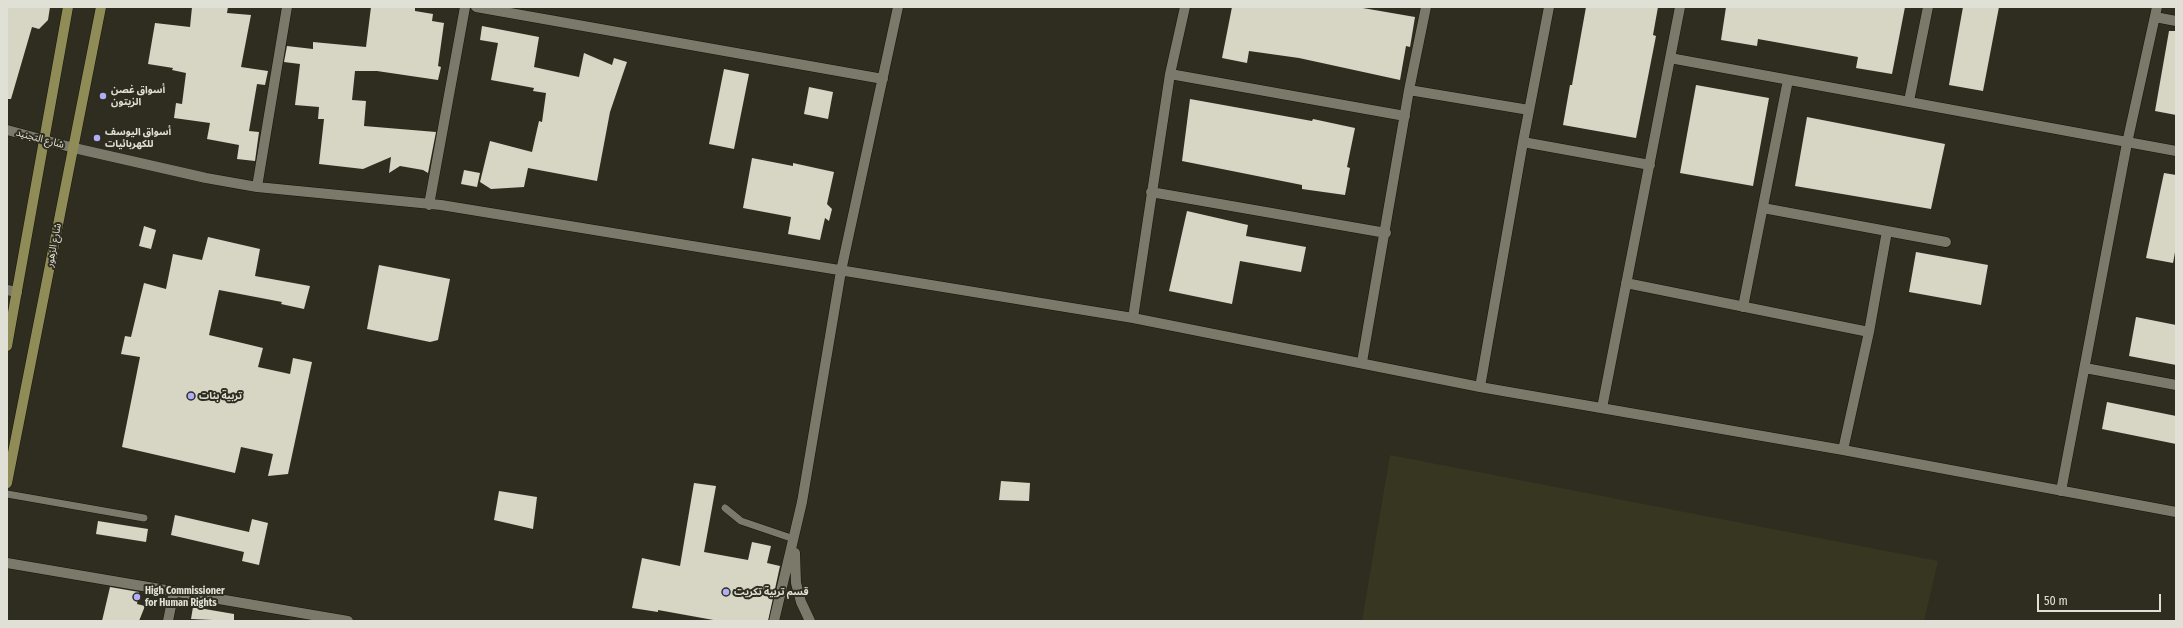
<!DOCTYPE html>
<meta charset="utf-8">
<style>
body{margin:0}
#map{position:relative;width:2183px;height:628px;overflow:hidden;background:#2e2d1f;font-family:"Fira Sans Condensed",sans-serif}
canvas{display:block}
.frame{position:absolute;inset:0;border:8px solid #e0e0d7;pointer-events:none}
.scale{position:absolute;left:2037px;top:594px;width:124px;height:18px;box-sizing:border-box;border:2px solid #e0e0d7;border-top:0;padding-left:5px;font-size:12px;line-height:14px;white-space:nowrap;color:#e0e0d7;-webkit-text-stroke:3px #2e2d1f;paint-order:stroke}
</style>
<div id="map">
<canvas width="2183" height="628"></canvas>
<div class="frame"></div>
<div class="scale">50 m</div>
</div>
<script>
const c = document.querySelector('canvas').getContext('2d');
c.lineJoin = 'round';
function paint(path, color) { c.fillStyle = color; c.fill(path, 'evenodd'); }
const poly = rows => new Path2D(rows.map(r => 'M' + r).join(''));
function trace(path, color, width, dash) { c.strokeStyle = color; c.lineWidth = width; c.lineCap = dash ? 'butt' : 'round'; c.setLineDash(dash || []); c.stroke(path); }
function drawText(font, color, halo, rows, align = 'center') {
  c.font = font + ' "Fira Sans Condensed","Noto Sans Arabic",sans-serif'; c.lineWidth = 4; c.setLineDash([]); c.textBaseline = 'middle'; c.strokeStyle = halo; c.fillStyle = color; for (const [text, x, y, turn = 0] of rows) {
    c.save(); c.translate(x, y); c.rotate((+turn || 0) * Math.PI / 180); c.textAlign = isNaN(turn) ? turn : align; if (halo) c.strokeText(text, 0, 0); c.fillText(text, 0, 0); c.restore();
  }
}
paint(poly([
 [1390,455,1938,561,1924,621,1362,621]
]), '#373621');
paint(poly([
 [7,7,50,7,48,20,39,29,32,27,11,99,7,99],
 [192,7,228,7,227,13,251,15,241,67,268,71,265,85,257,84,249,131,259,132,255,161,237,159,239,145,207,139,210,123,174,118,176,103,182,104,186,73,172,70,173,68,148,64,155,23,190,27],
 [371,7,415,7,415,11,433,14,432,21,444,23,438,66,441,67,438,80,377,71,355,71,352,100,366,101,364,126,436,132,428,173,423,170,400,166,389,173,391,157,363,169,319,164,324,119,318,119,319,107,295,105,300,64,284,62,287,46,313,49,313,42,366,47],
 [1232,7,1357,7,1415,17,1410,47,1406,46,1400,80,1299,58,1249,51,1247,63,1222,58],
 [1586,7,1658,7,1653,35,1656,36,1636,138,1563,125,1570,85,1572,85],
 [1726,7,1905,7,1892,74,1856,68,1858,57,1758,39,1757,46,1721,40],
 [1963,7,1999,7,1983,91,1949,85],
 [482,26,539,37,534,67,579,77,584,53,612,65,614,58,627,62,610,112,597,181,528,168,524,187,491,189,480,182,490,141,532,152,539,121,542,122,546,93,533,91,534,88,491,80,498,43,480,40],
 [2169,31,2176,31,2176,115,2155,111],
 [724,69,749,74,734,149,709,144],
 [1696,85,1769,98,1753,186,1680,173],
 [809,87,833,92,828,119,804,114],
 [1190,99,1312,121,1313,119,1355,128,1347,167,1350,168,1345,195,1302,189,1302,185,1182,161],
 [1807,117,1945,144,1931,209,1795,186],
 [752,158,793,166,793,163,834,172,827,204,832,209,829,221,825,218,820,240,788,234,791,217,743,208],
 [464,170,480,173,477,187,461,184],
 [2164,173,2176,175,2176,247,2173,263,2146,258],
 [1187,211,1248,225,1246,236,1306,247,1301,272,1240,261,1232,304,1169,291],
 [144,226,156,230,151,249,139,246],
 [208,237,260,249,255,276,310,286,304,309,281,304,282,302,219,290,209,335,263,348,258,367,290,374,293,358,312,362,288,474,268,476,273,454,241,447,235,473,122,447,140,357,121,354,125,336,131,337,144,283,166,289,173,254,202,260],
 [1916,252,1988,265,1981,305,1909,292],
 [379,265,450,279,438,340,430,342,367,329],
 [2136,317,2176,325,2176,365,2129,356],
 [2107,402,2176,416,2176,444,2102,429],
 [1001,481,1030,483,1029,501,999,500],
 [694,483,716,486,704,552,748,560,752,542,771,546,767,563,780,566,768,621,719,621,658,610,658,612,632,608,642,558,680,566],
 [499,491,537,497,533,529,494,520],
 [175,515,249,532,252,519,268,523,259,565,242,561,244,552,171,535],
 [98,521,148,529,146,542,96,534],
 [110,587,139,592,137,604,145,606,139,621,102,621],
 [193,607,234,614,234,621,191,619]
]), '#d7d6c5');
const service = poly([
 [7,494,144,518],
 [725,508,741,521,794,539]
]);
const minor = poly([
 [476,7,883,79],
 [2155,17,2176,21],
 [1670,58,2176,151],
 [1170,74,1405,116],
 [1409,90,1529,110],
 [1909,101,1928,7],
 [7,130,74,148,206,178,257,187,441,205,1133,318,1480,387,1843,450,2176,512],
 [1523,142,1650,165],
 [257,187,287,7],
 [1151,192,1386,233],
 [429,205,465,7],
 [1763,208,1946,242],
 [1626,283,1869,332],
 [7,290,17,292],
 [1743,307,1788,80],
 [1133,318,1170,74,1185,7],
 [1362,362,1409,90,1426,7],
 [2085,368,2176,385],
 [1480,387,1523,142,1549,7],
 [1602,408,1680,7],
 [1843,450,1869,332,1887,231],
 [2061,491,2127,143,2157,7],
 [795,553,796,583,801,602,810,621],
 [168,621,174,591],
 [774,621,802,502,841,271,898,7]
]);
const tertiary = poly([
 [7,563,348,621]
]);
const secondary = poly([
 [7,346,68,7],
 [7,483,101,7]
]);
trace(service, '#161509', 8);
trace(minor, '#161509', 11);
trace(tertiary, '#161509', 11);
trace(secondary, '#161509', 11);
trace(service, '#7b7a6a', 7);
trace(minor, '#7b7a6a', 10);
trace(tertiary, '#7b7a6a', 10);
trace(secondary, '#908c57', 10);
for (const [x, y, r, color] of [
 [103,96,4,"#b0adfa"],
 [97,138,4,"#b0adfa"],
 [191,396,4,"#b0adfa"],
 [726,592,4,"#b0adfa"],
 [137,597,4,"#b0adfa"]
]) { const dot = new Path2D(); dot.arc(x, y, r, 0, 2 * Math.PI); c.fillStyle = color; c.fill(dot); trace(dot, '#2e2d1f', 1.5); }
drawText('bold 10px', '#e0e0d7', '#2e2d1f', [
 ["أسواق غصن",111,90],
 ["الزيتون",111,102],
 ["أسواق اليوسف",105,132],
 ["للكهربائيات",105,144],
 ["تربية بنات",199,396],
 ["High Commissioner",145,591],
 ["for Human Rights",145,603],
 ["قسم تربية تكريت",734,592]
], 'left');
drawText('10px', '#e0e0d7', '#2e2d1f', [
 ["شارع التجنيد",40,139,15],
 ["شارع الزهور",54,245,-79]
]);
</script>
